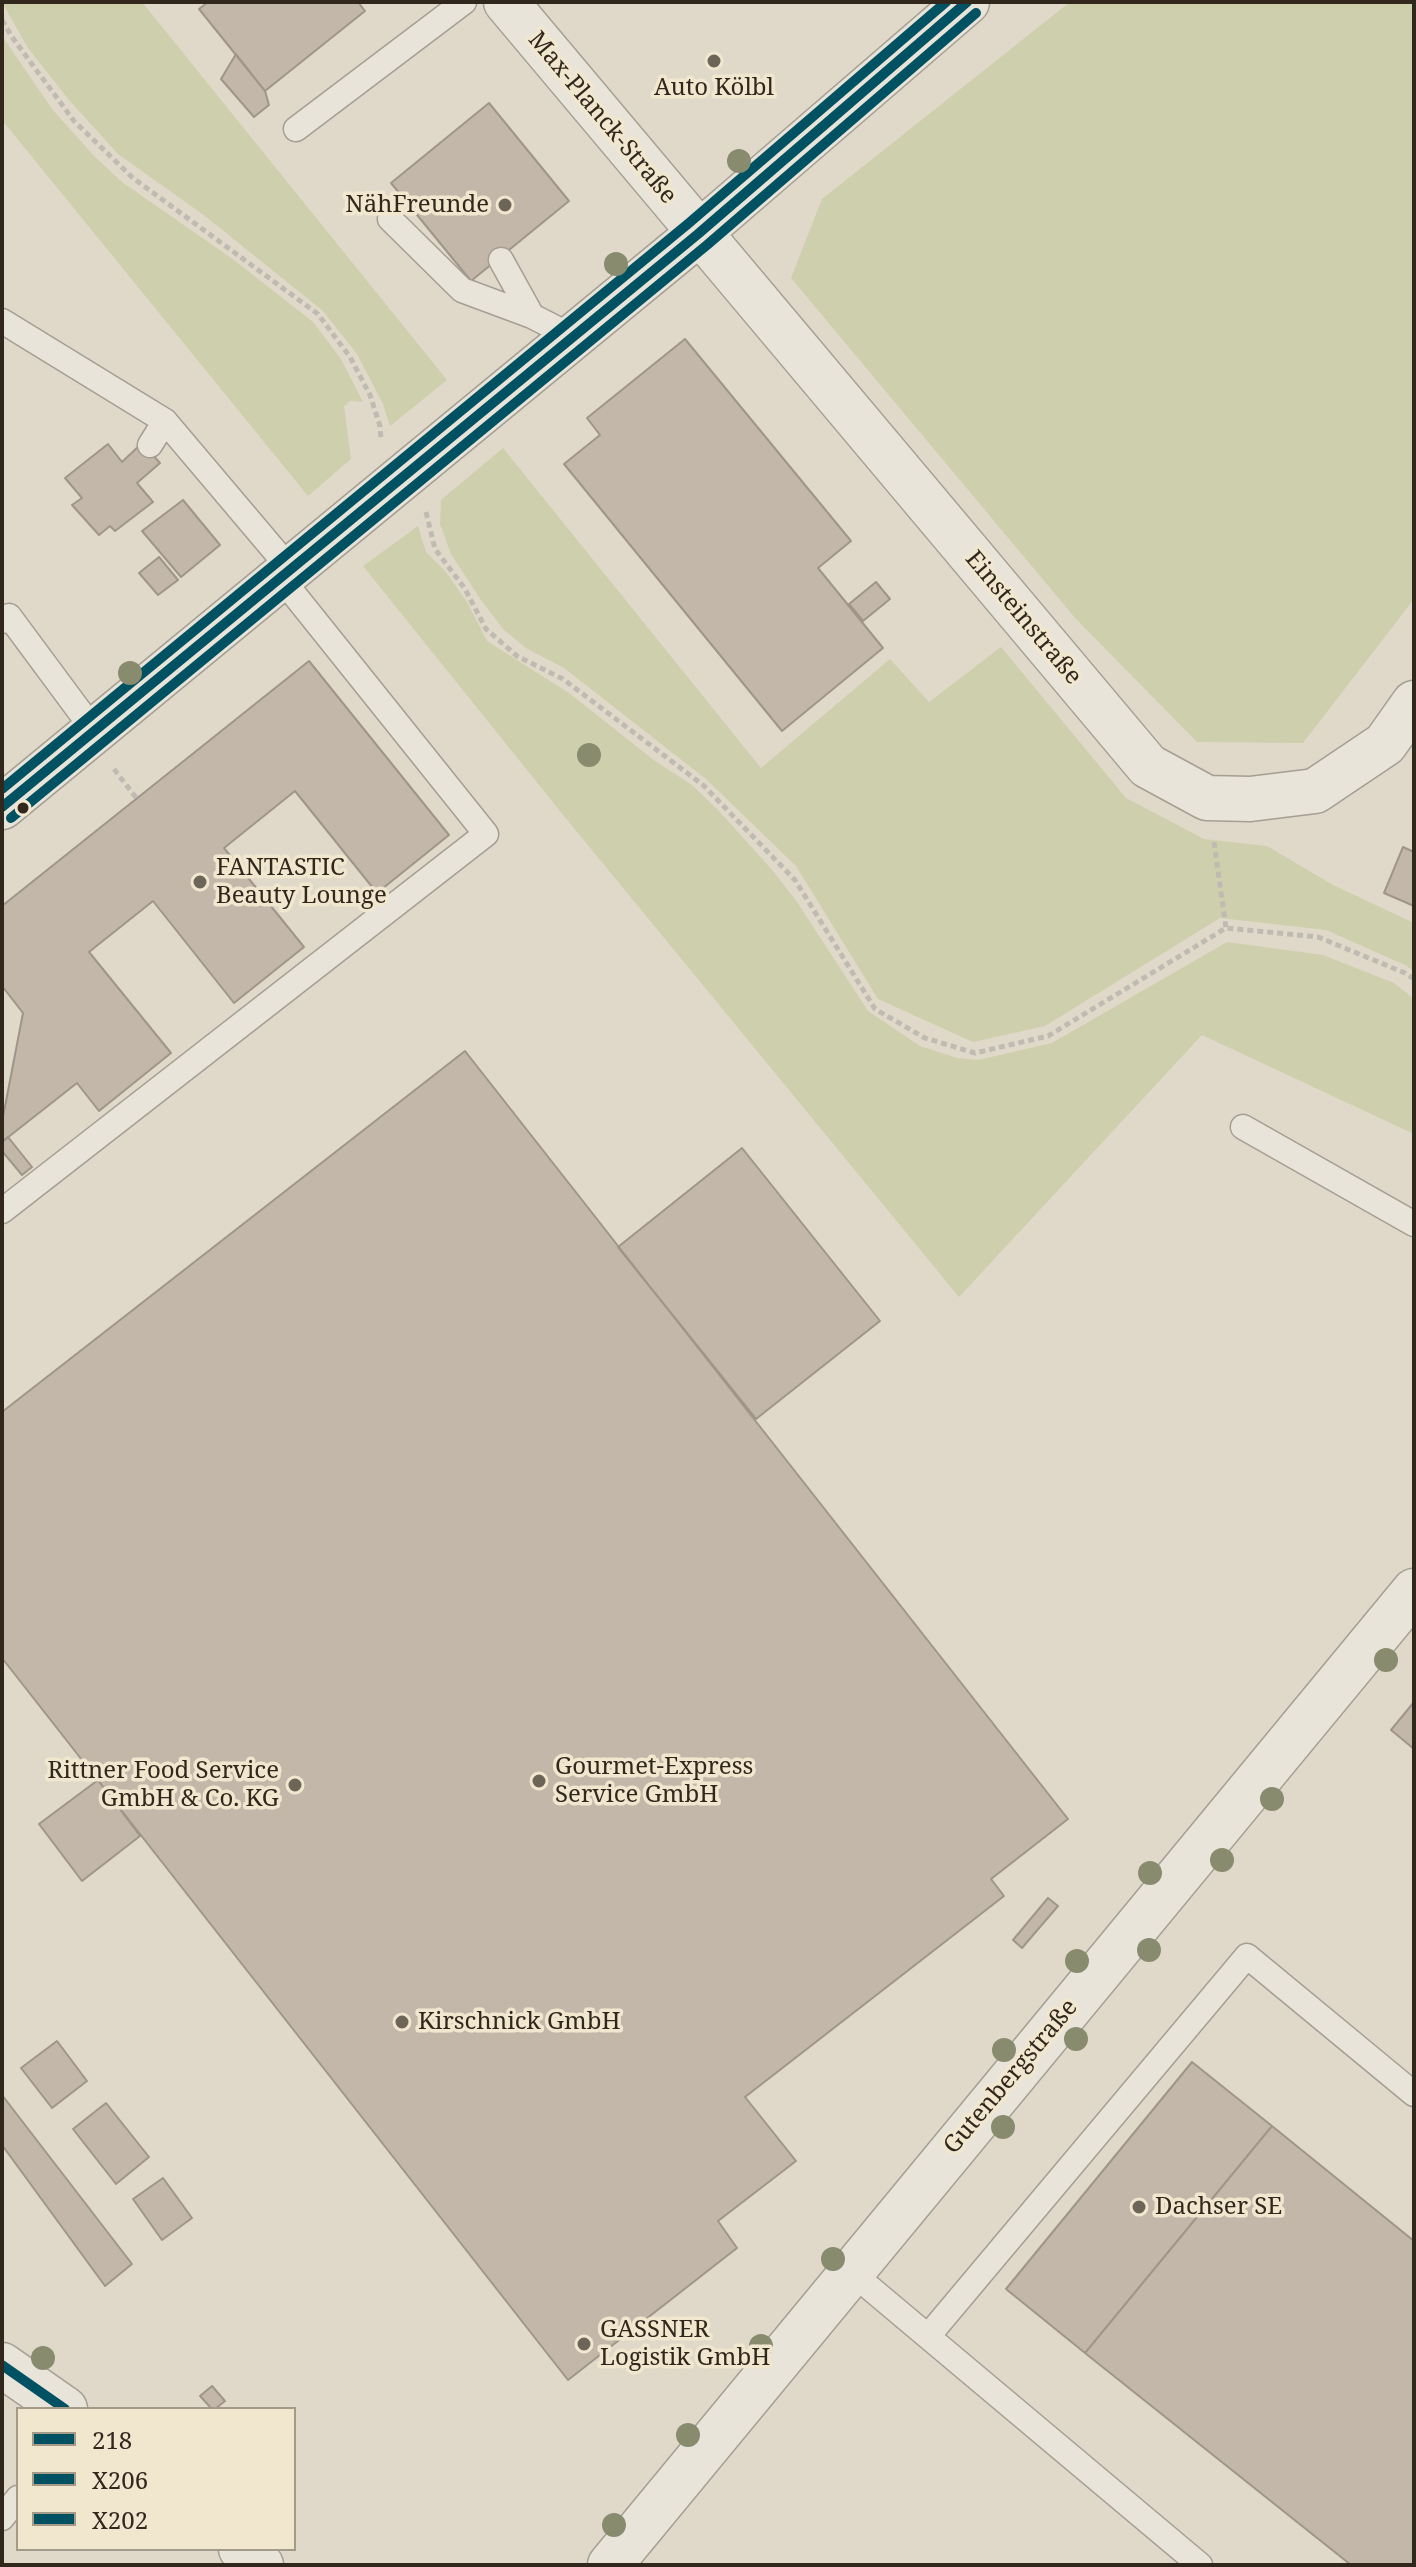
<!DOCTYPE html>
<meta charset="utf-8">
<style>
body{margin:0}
#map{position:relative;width:1416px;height:2567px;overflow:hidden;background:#e0d9c9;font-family:"Noto Serif",serif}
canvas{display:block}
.frame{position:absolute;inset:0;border:4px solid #31271d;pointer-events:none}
.legend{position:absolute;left:16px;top:2407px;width:280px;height:144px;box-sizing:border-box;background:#f1e7cf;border:2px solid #a49a88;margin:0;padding:10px 14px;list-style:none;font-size:24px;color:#31271d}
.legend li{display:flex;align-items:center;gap:16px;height:40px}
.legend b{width:40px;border:2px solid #a49a88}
</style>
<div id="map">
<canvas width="1416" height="2567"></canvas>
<div class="frame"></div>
<ul class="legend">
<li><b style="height:10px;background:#005262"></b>218</li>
<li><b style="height:10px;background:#005262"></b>X206</li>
<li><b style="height:10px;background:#005262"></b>X202</li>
</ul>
</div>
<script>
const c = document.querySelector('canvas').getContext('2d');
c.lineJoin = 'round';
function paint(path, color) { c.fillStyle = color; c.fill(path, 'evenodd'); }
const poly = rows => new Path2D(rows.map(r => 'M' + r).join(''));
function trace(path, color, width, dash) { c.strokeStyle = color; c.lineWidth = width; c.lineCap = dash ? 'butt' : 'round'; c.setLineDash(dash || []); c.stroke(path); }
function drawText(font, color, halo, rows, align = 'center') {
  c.font = font + ' "Noto Serif",serif'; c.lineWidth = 7; c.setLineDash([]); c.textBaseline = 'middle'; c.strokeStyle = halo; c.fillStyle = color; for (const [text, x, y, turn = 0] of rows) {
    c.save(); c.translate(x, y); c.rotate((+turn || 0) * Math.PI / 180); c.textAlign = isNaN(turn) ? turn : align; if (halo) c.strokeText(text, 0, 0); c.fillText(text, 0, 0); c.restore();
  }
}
paint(poly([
 [2,2,142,2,447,380,390,426,383,404,357,354,323,311,205,216,118,154,69,100,28,48],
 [1070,2,1414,2,1414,599,1303,743,1197,742,1076,619,791,278,822,199],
 [2,36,52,109,94,156,122,182,234,260,313,322,341,359,363,402,350,401,344,406,351,459,308,496,2,120],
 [503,448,761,768,890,659,929,702,1001,647,1126,798,1204,839,1267,846,1333,885,1414,923,1414,971,1405,965,1326,930,1220,918,1045,1026,973,1042,878,999,796,866,706,779,564,668,526,648,503,629,481,600,451,554,440,524,441,500],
 [418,526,426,552,446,572,467,602,487,641,569,693,655,761,692,785,719,811,773,871,797,902,868,1011,920,1046,957,1058,978,1060,1052,1043,1227,942,1323,955,1394,983,1414,999,1414,1134,1202,1035,959,1297,564,816,363,566]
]), '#cecfac');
const building = poly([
 [208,2,358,2,365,11,265,91,199,9,208,2],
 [236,54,265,91,269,105,254,117,221,79,236,54],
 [489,103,569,201,471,281,391,183,489,103],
 [685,339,851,541,818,568,883,648,782,731,564,464,600,435,587,418,685,339],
 [142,443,160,463,137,483,153,502,115,531,110,526,99,535,72,505,82,498,65,478,108,444,122,462,142,443],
 [183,500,220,545,181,577,142,531,183,500],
 [159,557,178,580,158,595,139,573,159,557],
 [876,582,890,599,863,621,849,604,876,582],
 [309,661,449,835,377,893,295,791,224,848,304,947,234,1003,153,901,89,952,171,1053,99,1111,77,1083,2,1142,2,1122,23,1013,2,986,2,906,309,661],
 [1403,847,1414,852,1414,906,1384,893,1403,847],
 [465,1051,1068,1819,991,1879,1004,1896,745,2097,796,2161,718,2221,737,2248,568,2380,2,1658,2,1412,465,1051],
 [8,1137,32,1167,22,1175,2,1151,2,1142,8,1137],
 [742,1148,880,1321,756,1419,618,1247,742,1148],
 [1414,1702,1414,1749,1391,1730,1414,1702],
 [98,1780,140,1836,82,1881,39,1824,98,1780],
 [1048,1898,1058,1906,1022,1948,1013,1940,1048,1898],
 [57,2041,87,2081,52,2108,21,2068,57,2041],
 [1192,2062,1272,2126,1085,2353,1006,2289,1192,2062],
 [2,2095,132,2264,105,2286,2,2145,2,2095],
 [106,2103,149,2157,116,2184,73,2129,106,2103],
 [1272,2126,1414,2241,1414,2565,1351,2565,1085,2353,1272,2126],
 [163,2178,192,2218,162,2240,133,2199,163,2178],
 [212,2386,225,2401,215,2409,212,2409,200,2396,212,2386]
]);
paint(building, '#c3b7aa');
trace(building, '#9f9589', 2);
const service = poly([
 [296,129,464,2],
 [390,219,462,290,532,316],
 [501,260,532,316,573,337],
 [2,321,165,421,291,570],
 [150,445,165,421],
 [2,621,9,616,95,732],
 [1243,1127,1414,1224],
 [2,1211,486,834,281,578],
 [851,2272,1200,2565],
 [929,2335,1247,1956,1414,2094],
 [2,2518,18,2498]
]);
const minor = poly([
 [506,2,1148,766,1207,798,1250,799,1315,791,1385,744,1414,703],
 [2,807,698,234,967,2],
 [2,2365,65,2409],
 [241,2549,261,2565],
 [610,2565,1414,1591]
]);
trace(service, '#a49e93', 27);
trace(minor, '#a49e93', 47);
trace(poly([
 [2,20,12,37,74,121,133,178,318,314,350,357,370,395,380,426,381,440],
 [426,512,435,549,465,589,486,629,517,656,563,679,703,785,795,880,875,1009,925,1038,975,1053,1048,1036,1226,928,1318,937,1405,973,1414,979],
 [114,769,137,799],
 [1214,842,1226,928]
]), '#c0bbb2', 5, [6, 4]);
trace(service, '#e8e4da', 24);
trace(minor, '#e8e4da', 44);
trace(poly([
 [2,807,698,234,967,2],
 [2,2365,65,2409]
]), '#005262', 10);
trace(poly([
 [11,818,707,245,976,13]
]), '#005262', 10);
trace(poly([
 [2,789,689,223,946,2]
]), '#005262', 10);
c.fillStyle = '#898b6f';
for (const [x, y] of [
 [739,161],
 [616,264],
 [130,673],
 [589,755],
 [1386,1660],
 [1272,1799],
 [1222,1860],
 [1150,1873],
 [1149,1950],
 [1077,1961],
 [1076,2039],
 [1004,2050],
 [1003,2127],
 [833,2259],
 [761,2346],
 [43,2358],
 [688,2435],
 [614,2525]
]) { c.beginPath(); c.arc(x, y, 12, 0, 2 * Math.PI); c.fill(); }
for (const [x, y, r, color] of [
 [714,61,8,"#6e6559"],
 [505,205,8,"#6e6559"],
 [23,808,7,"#31271d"],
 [200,882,8,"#6e6559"],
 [539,1781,8,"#6e6559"],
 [295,1785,8,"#6e6559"],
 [402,2022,8,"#6e6559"],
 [1139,2207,8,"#6e6559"],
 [584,2344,8,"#6e6559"]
]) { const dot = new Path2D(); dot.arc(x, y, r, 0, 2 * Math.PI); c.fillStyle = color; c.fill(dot); trace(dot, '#f1e7cf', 3); }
drawText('24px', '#31271d', '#f1e7cf', [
 ["Auto Kölbl",714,88,"center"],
 ["NähFreunde",489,205,"right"],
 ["FANTASTIC",216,868],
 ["Beauty Lounge",216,896],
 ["Gourmet-Express",555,1767],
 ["Service GmbH",555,1795],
 ["Rittner Food Service",279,1771,"right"],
 ["GmbH & Co. KG",279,1799,"right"],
 ["Kirschnick GmbH",418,2022],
 ["Dachser SE",1155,2207],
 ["GASSNER",600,2330],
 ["Logistik GmbH",600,2358]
], 'left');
drawText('24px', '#31271d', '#f1e7cf', [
 ["Max-Planck-Straße",602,118,50],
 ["Einsteinstraße",1023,618,50],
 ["Gutenbergstraße",1011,2077,-50]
]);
</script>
